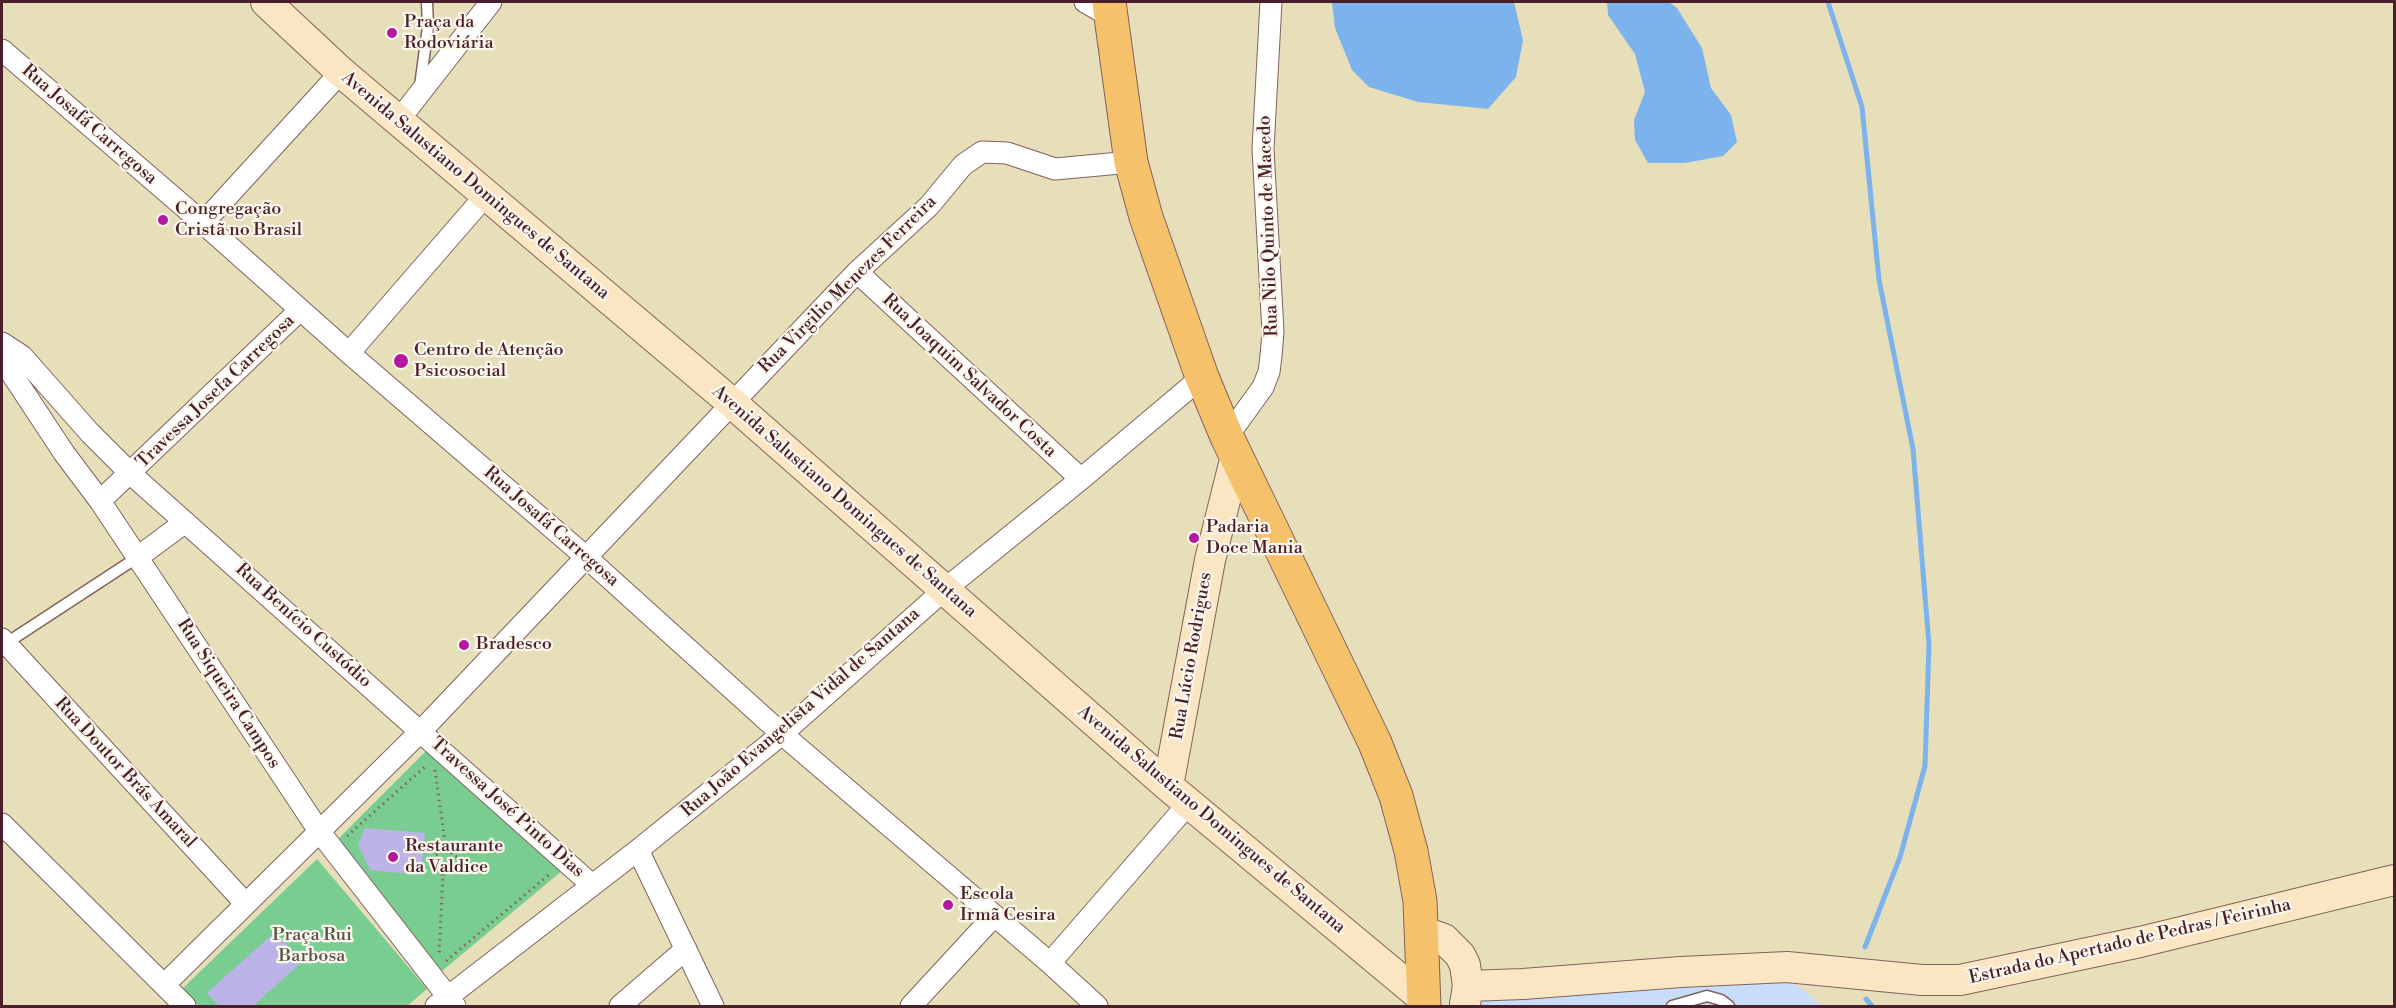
<!DOCTYPE html>
<meta charset="utf-8">
<style>
body{margin:0}
#map{position:relative;width:2396px;height:1008px;overflow:hidden;background:#e7dfba;font-family:"Libre Bodoni",serif}
canvas{display:block}
.frame{position:absolute;inset:0;border:3px solid #4a1f2b;pointer-events:none}
</style>
<div id="map">
<canvas width="2396" height="1008"></canvas>
<div class="frame"></div>
</div>
<script>
const c = document.querySelector('canvas').getContext('2d');
c.lineJoin = 'round';
function paint(path, color) { c.fillStyle = color; c.fill(path, 'evenodd'); }
const poly = rows => new Path2D(rows.map(r => 'M' + r).join(''));
function trace(path, color, width, dash) { c.strokeStyle = color; c.lineWidth = width; c.lineCap = dash ? 'butt' : 'round'; c.setLineDash(dash || []); c.stroke(path); }
function drawText(font, color, halo, rows, align = 'center') {
  c.font = font + ' "Libre Bodoni",serif'; c.lineWidth = 4.5; c.setLineDash([]); c.textBaseline = 'middle'; c.strokeStyle = halo; c.fillStyle = color; for (const [text, x, y, turn = 0] of rows) {
    c.save(); c.translate(x, y); c.rotate((+turn || 0) * Math.PI / 180); c.textAlign = isNaN(turn) ? turn : align; if (halo) c.strokeText(text, 0, 0); c.fillText(text, 0, 0); c.restore();
  }
}
paint(poly([
 [1723,980,1793,982,1822,1006,1476,1006,1480,1003,1495,997]
]), '#c8ddf9');
paint(poly([
 [425,752,443,755,563,870,442,971,433,969,336,841],
 [317,859,427,989,407,1006,199,1006,183,988]
]), '#79cd91');
paint(poly([
 [1332,2,1514,2,1523,40,1516,77,1488,109,1418,102,1369,87,1352,70,1335,28],
 [1607,2,1669,2,1677,8,1702,48,1711,88,1731,115,1737,142,1723,156,1685,163,1648,163,1635,140,1634,120,1645,92,1635,54,1608,15]
]), '#7db3ec');
trace(poly([
 [1828,2,1862,107,1879,280,1913,449,1929,645,1925,766,1900,857,1865,947],
 [1866,999,1872,1006]
]), '#7db3ec', 5);
paint(poly([
 [365,828,425,833,421,875,370,870,358,845],
 [275,932,302,962,253,1006,219,1006,207,993]
]), '#bcb4e8');
const lane = poly([
 [420,86,428,27,427,2],
 [5,644,138,557],
 [1672,1006,1707,996,1721,1000,1729,1006]
]);
const street = poly([
 [1085,2,1111,17],
 [2,50,203,223,349,353,586,557,782,734,1050,963,1097,1006],
 [398,121,491,2],
 [203,223,341,72],
 [857,272,1081,479],
 [2,343,22,356,90,433,131,474,592,885],
 [2,349,8,368,64,453,100,501,319,831,455,1006],
 [349,353,486,195],
 [1227,437,1263,387,1269,372,1271,356,1273,332,1263,149,1271,2],
 [100,501,300,310],
 [138,557,184,523],
 [2,639,245,903],
 [2,824,185,1006],
 [638,850,713,1006],
 [1050,963,1189,803],
 [164,985,421,731,857,272,929,206,963,165,982,152,1007,153,1055,169,1131,162],
 [436,1006,638,850,782,734,944,590,1081,479,1202,377],
 [620,1006,686,949],
 [911,1006,994,916]
]);
const secondary = poly([
 [266,2,341,72,732,403,1168,786,1424,999],
 [1168,786,1210,560,1236,456],
 [1423,932,1444,939,1460,955,1465,965,1468,986,1465,1004],
 [1468,986,1523,984,1681,972,1787,967,1922,980,1960,980,2140,942,2394,880]
]);
const primary = poly([
 [1109,2,1131,162,1146,217,1202,377,1227,437,1375,743,1396,796,1411,851,1420,901,1424,1006]
]);
trace(lane, '#81625d', 13);
trace(street, '#81625d', 23);
trace(secondary, '#81625d', 32);
trace(primary, '#81625d', 35);
trace(poly([
 [435,770,446,849,428,860,443,875,439,954],
 [347,836,427,765],
 [443,875,462,861,446,849],
 [446,961,551,873]
]), '#81625d', 3, [1.5, 4.5]);
trace(lane, '#fff', 10);
trace(street, '#fff', 21);
trace(secondary, '#fbe6c4', 30);
trace(primary, '#f5c16b', 33);
for (const [x, y, r, color] of [
 [392,33,6,"#b5179e"],
 [163,220,6,"#b5179e"],
 [401,361,8,"#b5179e"],
 [1194,538,6,"#b5179e"],
 [464,645,6,"#b5179e"],
 [393,857,6,"#b5179e"],
 [948,905,6,"#b5179e"]
]) { const dot = new Path2D(); dot.arc(x, y, r, 0, 2 * Math.PI); c.fillStyle = color; c.fill(dot); trace(dot, '#fbf7ec', 2); }
drawText('18px', '#4a1f2b', '#fbf7ec', [
 ["Praça da",404,23],
 ["Rodoviária",404,44],
 ["Congregação",175,210],
 ["Cristã no Brasil",175,231],
 ["Centro de Atenção",414,351],
 ["Psicosocial",414,372],
 ["Padaria",1206,528],
 ["Doce Mania",1206,549],
 ["Bradesco",476,645],
 ["Restaurante",405,847],
 ["da Valdice",405,868],
 ["Escola",960,895],
 ["Irmã Cesira",960,916]
], 'left');
drawText('18px', '#4a1f2b', '#fbf7ec', [
 ["Rua Josafá Carregosa",89,125,41],
 ["Avenida Salustiano Domingues de Santana",475,186,40],
 ["Rua Nilo Quinto de Macedo",1269,226,-92],
 ["Rua Virgilio Menezes Ferreira",848,285,-45],
 ["Rua Joaquim Salvador Costa",969,376,43],
 ["Travessa Josefa Carregosa",216,392,-44],
 ["Avenida Salustiano Domingues de Santana",844,502,41],
 ["Rua Josafá Carregosa",551,527,41],
 ["Rua Benício Custódio",303,626,42],
 ["Rua Lúcio Rodrigues",1192,656,-80],
 ["Rua Siqueira Campos",228,694,57],
 ["Rua João Evangelista Vidal de Santana",801,713,-41],
 ["Rua Doutor Brás Amaral",125,773,47],
 ["Travessa José Pinto Dias",507,808,42],
 ["Avenida Salustiano Domingues de Santana",1211,820,40],
 ["Estrada do Apertado de Pedras / Feirinha",2130,942,-13]
]);
drawText('18px', '#58534a', '#fbf7ec', [
 ["Praça Rui",312,936],
 ["Barbosa",312,957]
]);
</script>
